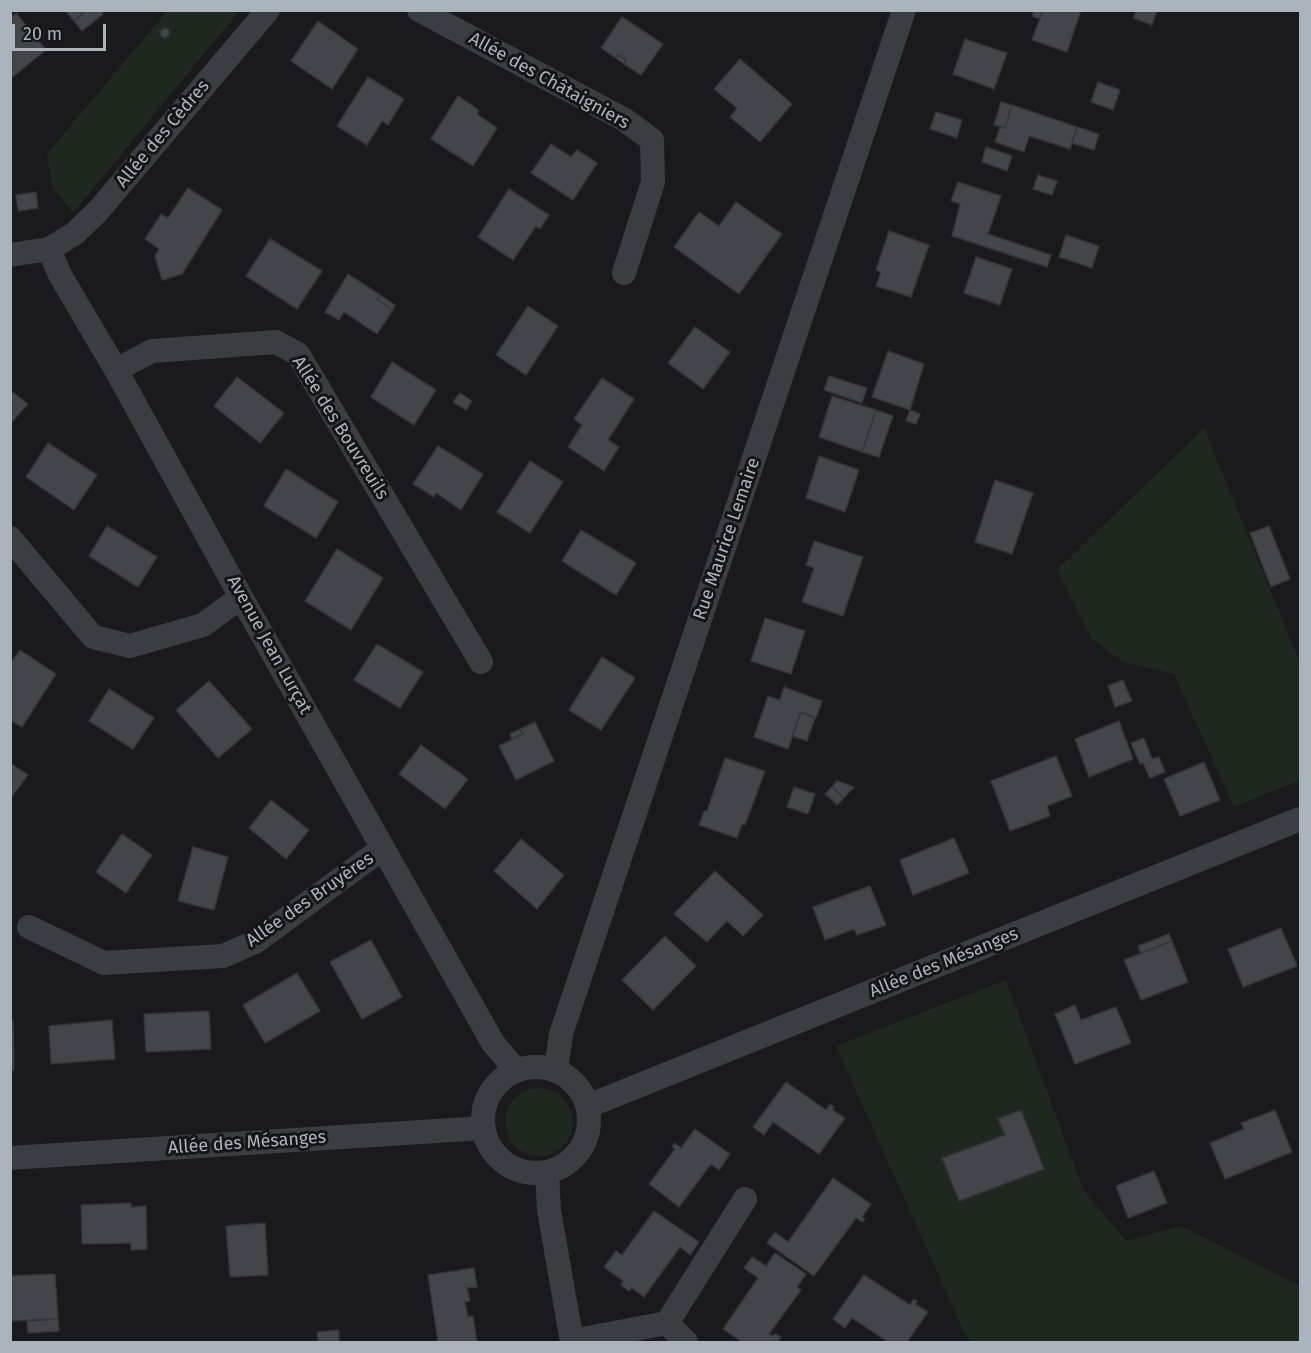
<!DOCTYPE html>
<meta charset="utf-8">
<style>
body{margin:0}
#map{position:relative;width:1311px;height:1353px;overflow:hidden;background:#1a1a1d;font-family:"Fira Sans",sans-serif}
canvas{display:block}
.frame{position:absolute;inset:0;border:12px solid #abb4bd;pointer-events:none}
.scale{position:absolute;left:12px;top:24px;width:94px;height:27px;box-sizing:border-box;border:3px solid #abb4bd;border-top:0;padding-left:8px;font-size:18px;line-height:21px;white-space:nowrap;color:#abb4bd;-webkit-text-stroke:4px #151518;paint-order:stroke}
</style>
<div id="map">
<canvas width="1311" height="1353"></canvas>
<div class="frame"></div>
<div class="scale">20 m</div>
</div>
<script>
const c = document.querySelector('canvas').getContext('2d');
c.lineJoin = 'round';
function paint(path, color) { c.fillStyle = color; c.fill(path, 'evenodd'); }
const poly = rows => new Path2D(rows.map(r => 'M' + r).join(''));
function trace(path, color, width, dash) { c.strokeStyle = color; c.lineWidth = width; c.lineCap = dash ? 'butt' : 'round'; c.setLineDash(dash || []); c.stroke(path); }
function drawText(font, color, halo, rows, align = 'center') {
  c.font = font + ' "Fira Sans",sans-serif'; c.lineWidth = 6; c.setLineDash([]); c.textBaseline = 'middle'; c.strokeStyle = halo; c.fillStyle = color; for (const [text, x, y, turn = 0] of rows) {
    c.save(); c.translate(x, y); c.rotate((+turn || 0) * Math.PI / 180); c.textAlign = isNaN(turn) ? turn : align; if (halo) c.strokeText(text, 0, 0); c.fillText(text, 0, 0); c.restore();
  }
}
paint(poly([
 [167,11,239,11,73,213,53,188,47,154],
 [1204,428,1300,663,1300,780,1234,807,1174,674,1123,662,1092,639,1057,570],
 [1006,980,1083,1189,1126,1241,1181,1226,1300,1286,1300,1342,972,1342,964,1332,836,1046],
 '505 1122a34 34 0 1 1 68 0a34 34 0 1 1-68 0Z'
]), '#1f281f');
const building = poly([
 [65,10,86,10,74,21,65,10],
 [86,10,103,10,102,15,82,31,74,21,86,10],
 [1034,10,1043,10,1040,19,1032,16,1034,10],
 [1043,10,1081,10,1067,52,1032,40,1043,10],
 [1130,10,1157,10,1152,25,1133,18,1136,12,1130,10],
 [16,13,46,50,10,79,10,18,16,13],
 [622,17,663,44,641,75,624,64,626,60,618,55,616,58,601,48,622,17],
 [318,21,358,49,332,89,291,61,318,21],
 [165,28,169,30,169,35,165,38,161,36,160,31,165,28],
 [965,39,1007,53,994,89,953,74,965,39],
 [618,55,626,60,624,64,616,58,618,55],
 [740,59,792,104,760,142,730,117,737,108,714,89,740,59],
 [368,77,404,99,388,125,382,121,367,145,337,126,368,77],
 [1098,82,1120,90,1113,110,1091,102,1098,82],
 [458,96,479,110,477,114,497,128,473,166,431,139,458,96],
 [1001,102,1012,105,1005,128,994,125,1001,102],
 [1012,105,1077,127,1070,149,1029,136,1024,152,995,142,1000,127,1005,128,1012,105],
 [936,112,962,120,957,138,930,129,936,112],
 [1077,127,1099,134,1094,150,1072,143,1077,127],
 [551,144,571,157,577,150,597,163,573,200,531,173,551,144],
 [986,147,1012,156,1007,171,982,162,986,147],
 [1038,175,1057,181,1052,195,1033,189,1038,175],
 [958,182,1001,196,988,234,1051,255,1047,267,952,236,960,204,951,201,958,182],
 [188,188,222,210,182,274,162,280,155,256,159,249,145,239,161,214,168,218,188,188],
 [509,189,549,215,540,229,536,226,513,260,478,237,509,189],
 [36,192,38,208,18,211,16,195,36,192],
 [736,202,782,234,739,294,674,247,699,212,719,226,736,202],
 [889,231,929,245,911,297,876,286,881,272,876,270,889,231],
 [1066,235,1099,246,1092,268,1059,257,1066,235],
 [270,239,322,271,297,309,246,276,270,239],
 [976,257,1012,269,1000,305,964,293,976,257],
 [348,274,380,295,377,299,393,310,377,334,344,312,339,320,325,312,348,274],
 [380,295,395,305,393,310,377,299,380,295],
 [528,306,558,326,526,375,496,355,528,306],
 [695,327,730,352,703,389,668,363,695,327],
 [888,351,924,364,910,410,872,397,888,351],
 [392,362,436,390,414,425,371,397,392,362],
 [829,376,867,388,862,403,824,390,829,376],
 [237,377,284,413,260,443,214,406,237,377],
 [602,378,634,399,608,440,619,447,604,471,568,447,582,425,574,419,602,378],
 [10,390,28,404,10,424,10,390],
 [460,393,472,401,466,410,453,402,460,393],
 [832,396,876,410,862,452,819,437,832,396],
 [876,410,893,416,879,457,862,452,876,410],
 [910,410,920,414,916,424,906,421,910,410],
 [48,443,97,475,74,510,26,477,48,443],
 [438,446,483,474,461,510,436,493,434,497,413,484,438,446],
 [819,456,859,470,845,512,806,498,819,456],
 [530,461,563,482,530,533,497,512,530,461],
 [286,469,338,502,316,538,264,506,286,469],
 [995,480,1033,493,1012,554,975,542,995,480],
 [107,526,157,557,138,587,89,556,107,526],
 [1269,526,1290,579,1271,587,1250,533,1269,526],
 [581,530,636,563,616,595,562,561,581,530],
 [814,541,863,557,843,616,802,602,814,568,806,565,814,541],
 [337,549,383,578,351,630,305,601,337,549],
 [765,618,805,631,791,674,751,661,765,618],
 [377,644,423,672,400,708,354,680,377,644],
 [20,650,56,674,22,727,10,720,10,664,20,650],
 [602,657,635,678,601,730,569,710,602,657],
 [1123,680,1132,701,1115,707,1108,686,1123,680],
 [209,681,252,729,218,758,176,710,209,681],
 [784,687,822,701,816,718,801,712,788,749,754,737,768,696,780,700,784,687],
 [109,689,154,718,133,749,89,721,109,689],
 [801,712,815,718,807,741,792,736,801,712],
 [1119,721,1133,759,1089,777,1075,739,1119,721],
 [535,722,554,761,516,780,499,746,523,734,520,729,535,722],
 [520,729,523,734,512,739,510,734,520,729],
 [1144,738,1152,759,1159,757,1165,772,1150,778,1143,763,1140,764,1131,743,1144,738],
 [421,745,468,779,445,809,399,774,421,745],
 [1056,756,1072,796,1047,806,1050,816,1010,831,991,781,1056,756],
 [725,758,765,771,745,825,742,824,737,838,699,825,704,811,707,811,725,758],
 [1204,762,1220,800,1180,816,1164,779,1204,762],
 [10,763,28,775,10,799,10,763],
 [837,781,854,787,844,798,832,787,837,781],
 [794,787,815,794,808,814,787,807,794,787],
 [832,787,844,798,837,805,825,794,832,787],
 [271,800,309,830,286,859,249,828,271,800],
 [122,834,152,855,126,893,96,872,122,834],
 [954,838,969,873,913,895,900,860,954,838],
 [521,839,564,875,537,909,494,871,521,839],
 [193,847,228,857,214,910,178,901,193,847],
 [715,871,763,915,743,936,727,921,707,942,674,914,715,871],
 [870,886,886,925,857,935,854,929,825,940,813,907,870,886],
 [1281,928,1297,966,1243,987,1228,949,1281,928],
 [1169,934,1172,941,1141,953,1138,946,1169,934],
 [665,936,696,966,653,1010,622,980,665,936],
 [371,940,402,997,362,1019,330,962,371,940],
 [1172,941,1188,982,1141,1000,1124,960,1172,941],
 [297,973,320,1011,265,1043,243,1005,297,973],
 [1075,1005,1081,1020,1116,1007,1131,1043,1075,1064,1055,1014,1075,1005],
 [209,1011,211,1049,146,1052,144,1014,209,1011],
 [10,1020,13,1020,14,1070,10,1070,10,1020],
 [112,1020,115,1059,51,1064,49,1026,112,1020],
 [786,1082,826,1110,830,1104,834,1107,833,1110,845,1118,819,1154,773,1122,764,1135,753,1127,786,1082],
 [1021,1110,1044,1169,959,1201,942,1158,1005,1135,998,1119,1021,1110],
 [1275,1110,1292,1152,1225,1179,1210,1143,1244,1129,1241,1123,1275,1110],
 [695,1129,730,1154,719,1170,711,1164,679,1207,649,1184,675,1149,672,1147,675,1143,681,1148,695,1129],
 [1154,1171,1167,1203,1128,1218,1116,1186,1154,1171],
 [833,1178,871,1204,862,1217,865,1219,862,1222,856,1218,814,1276,767,1243,775,1232,788,1242,833,1178],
 [131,1203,131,1207,146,1206,147,1249,131,1250,131,1243,82,1244,81,1205,131,1203],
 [654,1211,699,1242,690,1255,680,1247,644,1297,632,1288,629,1291,621,1285,623,1281,604,1267,616,1251,622,1255,654,1211],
 [265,1223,268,1275,230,1277,226,1226,265,1223],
 [775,1253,806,1274,797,1287,801,1290,769,1334,773,1336,775,1334,781,1337,777,1342,774,1340,772,1342,742,1342,723,1329,758,1278,744,1268,752,1257,766,1266,775,1253],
 [474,1268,477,1287,467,1288,470,1301,465,1302,468,1317,473,1316,477,1342,438,1342,428,1275,474,1268],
 [55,1274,58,1319,10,1321,10,1276,55,1274],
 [864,1275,910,1305,914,1299,917,1301,915,1304,928,1312,907,1342,888,1342,852,1318,845,1328,833,1319,864,1275],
 [58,1319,59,1331,28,1333,27,1321,58,1319],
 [339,1330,339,1342,318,1342,317,1332,339,1330]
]);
paint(building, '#44454a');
trace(building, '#343439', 1.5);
trace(poly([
 [419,10,625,120,652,140,653,182,624,273],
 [49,249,74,234,98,211,268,10],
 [10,255,49,249,60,275,116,370,241,597,493,1043,516,1070],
 [116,370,152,351,276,342,298,354,481,662],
 [10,538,93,637,130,646,203,625,241,597],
 [29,927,104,963,223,956,255,942,383,848],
 '483 1120a53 53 0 1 1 106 0a53 53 0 1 1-106 0Z',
 [556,1070,561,1034,904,10],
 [588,1106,1300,819],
 [10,1158,484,1128],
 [547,1172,549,1210,572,1342],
 [572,1341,667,1323],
 [686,1342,667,1323,745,1199]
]), '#3a3d42', 24);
drawText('18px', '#abb4bd', '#151518', [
 ["Allée des Châtaigniers",549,81,29],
 ["Allée des Cèdres",163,134,-50],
 ["Allée des Bouvreuils",340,428,58],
 ["Rue Maurice Lemaire",727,539,-71],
 ["Avenue Jean Lurçat",269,645,61],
 ["Allée des Bruyères",310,900,-35],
 ["Allée des Mésanges",944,963,-22],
 ["Allée des Mésanges",247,1143,-4]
]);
</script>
